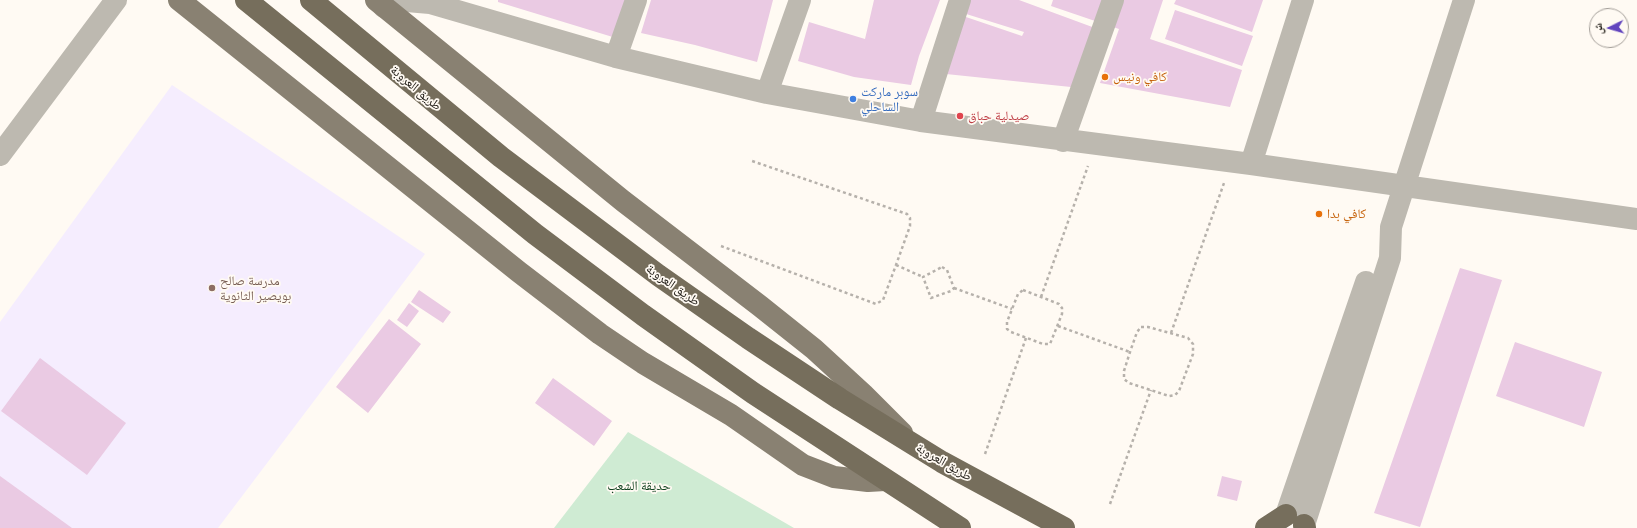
<!DOCTYPE html>
<meta charset="utf-8">
<style>
body{margin:0}
#map{position:relative;width:1637px;height:528px;overflow:hidden;background:#fffaf3;font-family:"Golos Text","Noto Naskh Arabic",sans-serif}
canvas{display:block}
.north{position:absolute;left:1589px;top:8px;width:40px;height:40px;box-sizing:border-box;background:#fffaf3;border:1px solid #a49f99;border-radius:50%;rotate:265deg;font-size:11px;font-weight:700;line-height:16px;text-align:center;color:#1b1711}
.north::after{content:'';display:block;margin:auto;width:14px;height:18px;background:#6245be;clip-path:polygon(50% 0,100% 100%,50% 72%,0 100%)}
</style>
<div id="map">
<canvas width="1637" height="528"></canvas>
<div class="north">ش</div>
</div>
<script>
const c = document.querySelector('canvas').getContext('2d');
c.lineJoin = 'round';
function paint(path, color) { c.fillStyle = color; c.fill(path, 'evenodd'); }
const poly = rows => new Path2D(rows.map(r => 'M' + r).join(''));
function trace(path, color, width, dash) { c.strokeStyle = color; c.lineWidth = width; c.lineCap = dash ? 'butt' : 'round'; c.setLineDash(dash || []); c.stroke(path); }
function drawText(font, color, halo, rows, align = 'center') {
  c.font = font + ' "Golos Text","Noto Naskh Arabic",sans-serif'; c.lineWidth = 3.5; c.setLineDash([]); c.textBaseline = 'middle'; c.strokeStyle = halo; c.fillStyle = color; for (const [text, x, y, turn = 0] of rows) {
    c.save(); c.translate(x, y); c.rotate((+turn || 0) * Math.PI / 180); c.textAlign = isNaN(turn) ? turn : align; if (halo) c.strokeText(text, 0, 0); c.fillText(text, 0, 0); c.restore();
  }
}
paint(poly([
 [172,85,425,254,218,528,0,528,0,322]
]), '#f5edfe');
paint(poly([
 [628,432,794,528,554,528]
]), '#cfebd3');
paint(poly([
 [498,0,628,0,616,38,498,2],
 [651,0,773,0,757,62,695,45,641,33],
 [874,0,940,0,919,56,911,85,854,77,798,61,809,22,865,39],
 [968,0,1019,0,1095,28,1071,87,946,74,963,16,1022,36,1024,32,963,13],
 [1053,0,1105,0,1098,22,1051,6],
 [1122,0,1163,0,1150,39,1242,70,1230,107,1100,83,1119,29,1113,27],
 [1176,0,1263,0,1252,32,1174,4],
 [1175,10,1253,36,1242,66,1165,39],
 [1460,268,1502,280,1420,527,1374,513],
 [419,290,451,312,443,323,411,302],
 [409,303,419,311,407,327,397,320],
 [389,319,421,344,368,413,336,387],
 [1515,342,1602,372,1584,427,1496,396],
 [40,358,126,423,87,475,1,411],
 [553,378,612,421,594,446,535,403],
 [0,476,72,528,0,528],
 [1222,476,1242,481,1237,501,1217,496]
]), '#eacae3');
trace(poly([
 [721,246,876,304,883,300,896,265,910,226,910,218,907,214,752,161],
 [896,265,923,277],
 [942,267,947,270,954,288,951,291,931,298,923,277,942,267],
 [954,288,1012,309],
 [1023,290,1059,304,1062,308,1062,314,1050,344,1043,344,1011,332,1007,329,1007,322,1018,294,1023,290],
 [1041,297,1088,166],
 [1058,326,1130,352],
 [1141,327,1148,327,1188,338,1193,344,1193,354,1179,391,1175,395,1169,396,1129,383,1124,379,1124,371,1130,352,1137,332,1141,327],
 [1171,333,1224,183],
 [985,454,1026,338],
 [1110,504,1151,390]
]), '#b6b1ab', 2.5, [3, 3]);
trace(poly([
 [384,7,407,1,430,3,616,57,767,93,921,121,1251,164,1637,219],
 [616,57,636,0],
 [767,93,800,0],
 [921,121,960,0],
 [1063,141,1113,0],
 [0,155,116,0],
 [1251,164,1303,0],
 [1286,515,1366,282],
 [1304,525,1390,258,1391,227,1464,0]
]), '#bdb9b0', 22);
trace(poly([
 [179,0,519,272,600,334,643,363,731,415,803,465,834,477,868,481,885,480],
 [376,0,623,201,760,306,814,349,863,394,902,433]
]), '#898172', 22);
trace(poly([
 [246,0,535,234,643,315,753,393,960,528],
 [311,0,501,157,658,275,748,338,840,399,942,462,1064,528],
 [1304,525,1305,528],
 [1266,528,1286,515]
]), '#766e5c', 22);
for (const [x, y, r, color] of [
 [1105,77,4,"#e8710a"],
 [853,99,4,"#3f7fe0"],
 [960,116,4,"#e0444e"],
 [1319,214,4,"#e8710a"],
 [212,288,4,"#8d6e63"]
]) { const dot = new Path2D(); dot.arc(x, y, r, 0, 2 * Math.PI); c.fillStyle = color; c.fill(dot); trace(dot, '#fffaf3', 1.5); }
drawText('13px', '#c56008', '#fffaf3', [
 ["كافي ونيس",1113,77],
 ["كافي بدا",1327,214]
], 'left');
drawText('13px', '#1b1711', '#fffaf3', [
 ["طريق العروبة",416,88,40],
 ["طريق العروبة",673,285,35],
 ["طريق العروبة",944,462,30]
]);
drawText('13px', '#366cbe', '#fffaf3', [
 ["سوبر ماركت",861,92],
 ["الساحلي",861,107]
], 'left');
drawText('13px', '#be3a42', '#fffaf3', [
 ["صيدلية حباق",968,116]
], 'left');
drawText('13px', '#785e54', '#fffaf3', [
 ["مدرسة صالح",220,281],
 ["بويصير الثانوية",220,296]
], 'left');
drawText('13px', '#0f411e', '#fffaf3', [
 ["حديقة الشعب",639,486]
]);
</script>
